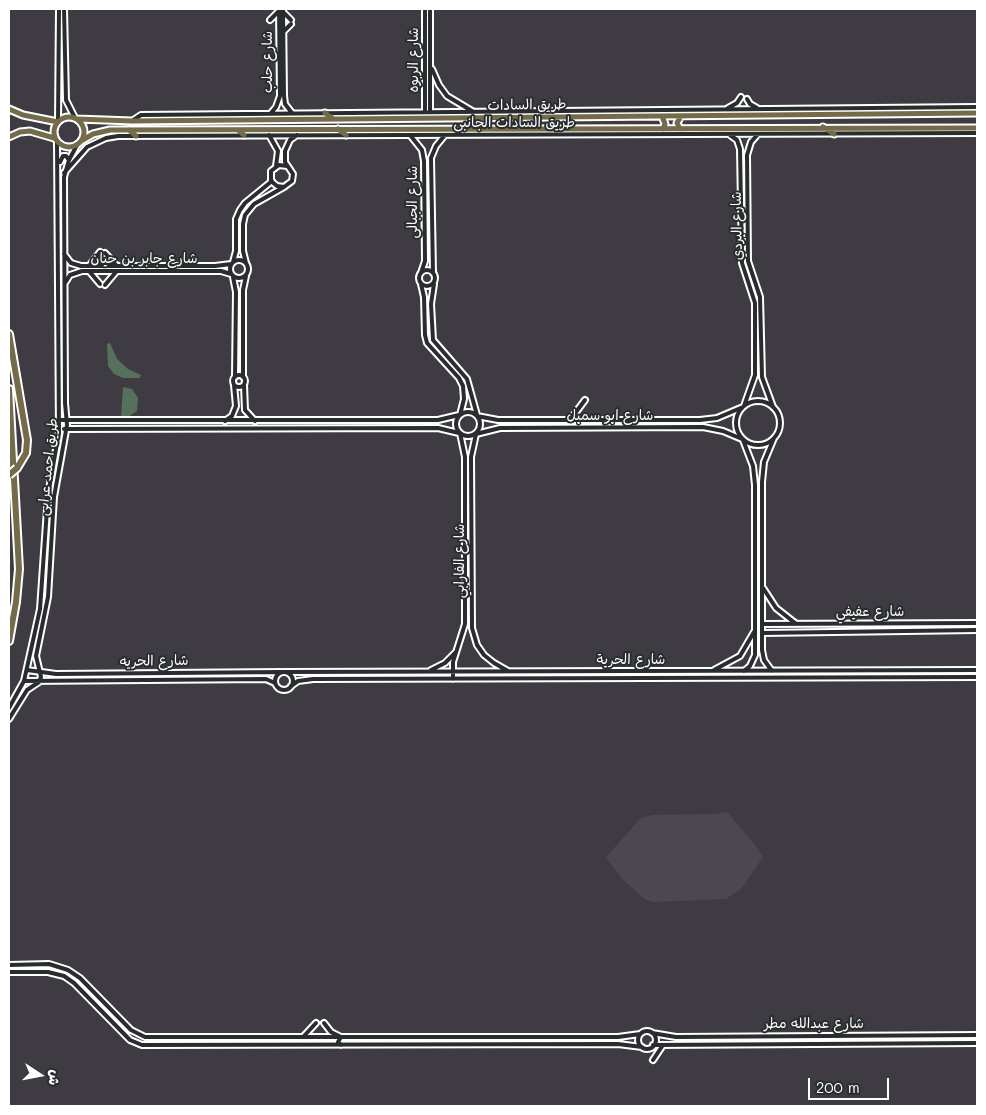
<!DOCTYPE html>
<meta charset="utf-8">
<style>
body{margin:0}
#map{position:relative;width:986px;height:1115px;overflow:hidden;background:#3e3c42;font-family:Mali,"Playpen Sans Arabic",sans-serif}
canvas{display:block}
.frame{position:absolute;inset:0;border:10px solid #fff;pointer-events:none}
.north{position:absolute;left:15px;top:1050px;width:50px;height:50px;-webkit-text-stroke:4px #2a2d2e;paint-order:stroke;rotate:101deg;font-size:14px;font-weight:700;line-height:20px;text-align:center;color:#fff}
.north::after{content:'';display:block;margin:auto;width:18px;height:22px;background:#fff;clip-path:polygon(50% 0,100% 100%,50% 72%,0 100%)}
.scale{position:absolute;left:808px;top:1078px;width:81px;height:22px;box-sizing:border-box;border:2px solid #fff;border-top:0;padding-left:6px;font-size:15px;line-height:18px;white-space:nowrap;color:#fff;-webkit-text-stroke:4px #2a2d2e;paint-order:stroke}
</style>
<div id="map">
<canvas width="986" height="1115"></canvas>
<div class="frame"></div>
<div class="north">ش</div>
<div class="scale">200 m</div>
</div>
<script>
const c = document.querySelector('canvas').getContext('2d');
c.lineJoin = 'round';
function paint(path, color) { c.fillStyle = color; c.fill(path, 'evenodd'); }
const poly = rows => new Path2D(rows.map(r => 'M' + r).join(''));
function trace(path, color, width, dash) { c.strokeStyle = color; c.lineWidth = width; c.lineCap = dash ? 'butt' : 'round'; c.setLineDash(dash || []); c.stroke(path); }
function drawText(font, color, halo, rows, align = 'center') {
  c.font = font + ' Mali,"Playpen Sans Arabic",sans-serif'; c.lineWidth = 4; c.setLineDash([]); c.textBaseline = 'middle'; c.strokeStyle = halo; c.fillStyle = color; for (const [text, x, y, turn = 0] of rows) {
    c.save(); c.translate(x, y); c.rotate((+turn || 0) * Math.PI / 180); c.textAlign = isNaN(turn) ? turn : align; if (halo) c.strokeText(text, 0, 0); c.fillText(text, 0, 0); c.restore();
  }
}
paint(poly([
 [727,812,756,846,763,857,742,888,726,899,654,902,646,900,622,879,606,857,641,818,652,815,717,814]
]), '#4c4750');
paint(poly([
 [110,343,117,359,128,369,141,375,140,378,123,378,114,374,108,366,107,344],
 [123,387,132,389,138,398,137,411,128,417,121,417]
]), '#56705d');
const minor = poly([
 [64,9,66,100,75,118],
 [283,9,284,96,285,104,292,113],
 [425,9,425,112],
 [430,9,430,112],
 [284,13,291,20],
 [270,20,279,11],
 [283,32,291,24],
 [432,69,439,85,447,96,472,111],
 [747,99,750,104,757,108],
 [728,108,737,103,741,97],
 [271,113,276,107,280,96,279,9],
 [58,121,59,9],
 [132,121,141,115,977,107],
 [758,134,751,142,747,155,748,261,760,297,762,377,773,407],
 [269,135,278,151,276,166],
 [410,135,422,150,424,161,425,261,421,273],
 [730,135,737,140,740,149,742,263,755,303,755,375,744,406],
 [60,162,63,156,66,156,69,160],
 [287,166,279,165,271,171,271,181,277,186,284,187,292,181,293,174,285,162,285,151,290,140,297,135],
 [64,173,87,147,106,138,118,136,977,133],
 [105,253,116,265],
 [64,254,71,263,81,266,215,266,231,264],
 '230 269a9 9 0 1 1 18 0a9 9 0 1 1-18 0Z',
 [233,262,236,251,236,219,240,210,245,203,272,181],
 [246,263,243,251,243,224,245,215,254,204,284,187],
 [89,266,100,252],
 '419 278a8 8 0 1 1 16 0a8 8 0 1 1-16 0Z',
 [89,271,100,284],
 [433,273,431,158,436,146,445,135],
 [233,277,236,292,235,377],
 [65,283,70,275,82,271,221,271,231,274],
 [421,284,424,297,425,335,427,343,459,378,463,386,464,399,460,415],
 [434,284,431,304,433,340,467,379,477,415],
 [105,285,116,272],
 '233 381a6 6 0 1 1 12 0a6 6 0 1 1-12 0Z',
 [243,377,243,290,246,276],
 [244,385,245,410,255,421],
 '736 423a22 22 0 1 1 44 0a22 22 0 1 1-44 0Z',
 '456 424a12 12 0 1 1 24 0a12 12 0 1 1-24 0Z',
 [477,416,498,420,700,420,717,418,743,407],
 [59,420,438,420,459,415],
 [570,420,585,400],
 [225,421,232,416,236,406,234,385],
 [64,429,438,428,459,433],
 [476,434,500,428,703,427,723,431,742,439],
 [476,434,471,457,472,628,477,645,484,655,494,663,508,671],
 [743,440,753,466,755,485,755,655,750,666,744,671],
 [763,588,776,608,795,623],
 [762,624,977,623],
 [762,633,977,630],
 [27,670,56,674,281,672],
 [431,670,445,663,456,652],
 [714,670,740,656,754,632],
 [772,671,764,660,762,650,762,482,764,462,774,438],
 [285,672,977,670],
 '275 681a9 9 0 1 1 18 0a9 9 0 1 1-18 0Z',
 [453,679,453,662,465,624,465,457,460,433],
 [24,681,266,679,275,683],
 [291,686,298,681,313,679,977,677],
 [9,708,24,681,40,609,48,495,59,432,57,142],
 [9,719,27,690,39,682,41,677,36,656,48,597,54,497,67,425,65,403,64,177,69,160,77,145],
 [9,965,49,964,68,970,80,978,131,1030,145,1037,618,1037,640,1034],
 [9,972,48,972,64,976,74,983,130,1040,142,1045,618,1044,642,1047],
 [324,1023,331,1032,341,1037,338,1042,341,1045],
 '638 1040a9 9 0 1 1 18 0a9 9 0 1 1-18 0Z',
 [652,1033,676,1037,977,1035],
 [304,1036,316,1023],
 [653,1045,977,1043],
 [653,1060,663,1045]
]);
const major = poly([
 [9,109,23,115,58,122],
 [325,113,332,118],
 [662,116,665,124,663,129],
 '54 132a15 15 0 1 1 30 0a15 15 0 1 1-30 0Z',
 [77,119,132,121,977,113],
 [823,127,834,134],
 [338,129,346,135],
 [680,129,677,123,681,116],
 [129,130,136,136],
 [238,130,244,135],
 [9,137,20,132,30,131,54,138],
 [81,141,93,134,110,130,977,128]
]);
const highway = poly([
 [9,334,27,440,26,453,17,468],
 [9,389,19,569,16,602,9,641],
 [9,470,9,456]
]);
trace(minor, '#fff', 8);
trace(major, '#fff', 9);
trace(highway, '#fff', 10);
trace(minor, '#2a2d2e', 4);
trace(major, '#746b4b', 5);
trace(highway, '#746b4b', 6);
const highwayBridge = poly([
 [9,475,17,468]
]);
trace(highwayBridge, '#fff', 10, []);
trace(highwayBridge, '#746b4b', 6);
drawText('14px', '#fff', '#2a2d2e', [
 ["شارع الربوه",414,60,-90],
 ["شارع حلب",268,62,-90],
 ["طريق السادات",527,105,-1],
 ["طريق السادات الجانبى",514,123],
 ["شارع الجبالى",413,202,-90],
 ["شارع البردي",737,226,-91],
 ["شارع جابر بن حيان",144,259],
 ["شارع ابو سمبل",610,416],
 ["طريق احمد عرابى",48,467,-84],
 ["شارع الفارابي",460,561,-90],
 ["شارع عفيفي",870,612],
 ["شارع الحرية",631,660],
 ["شارع الحريه",154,661,-1],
 ["شارع عبدالله مطر",814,1024]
]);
</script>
